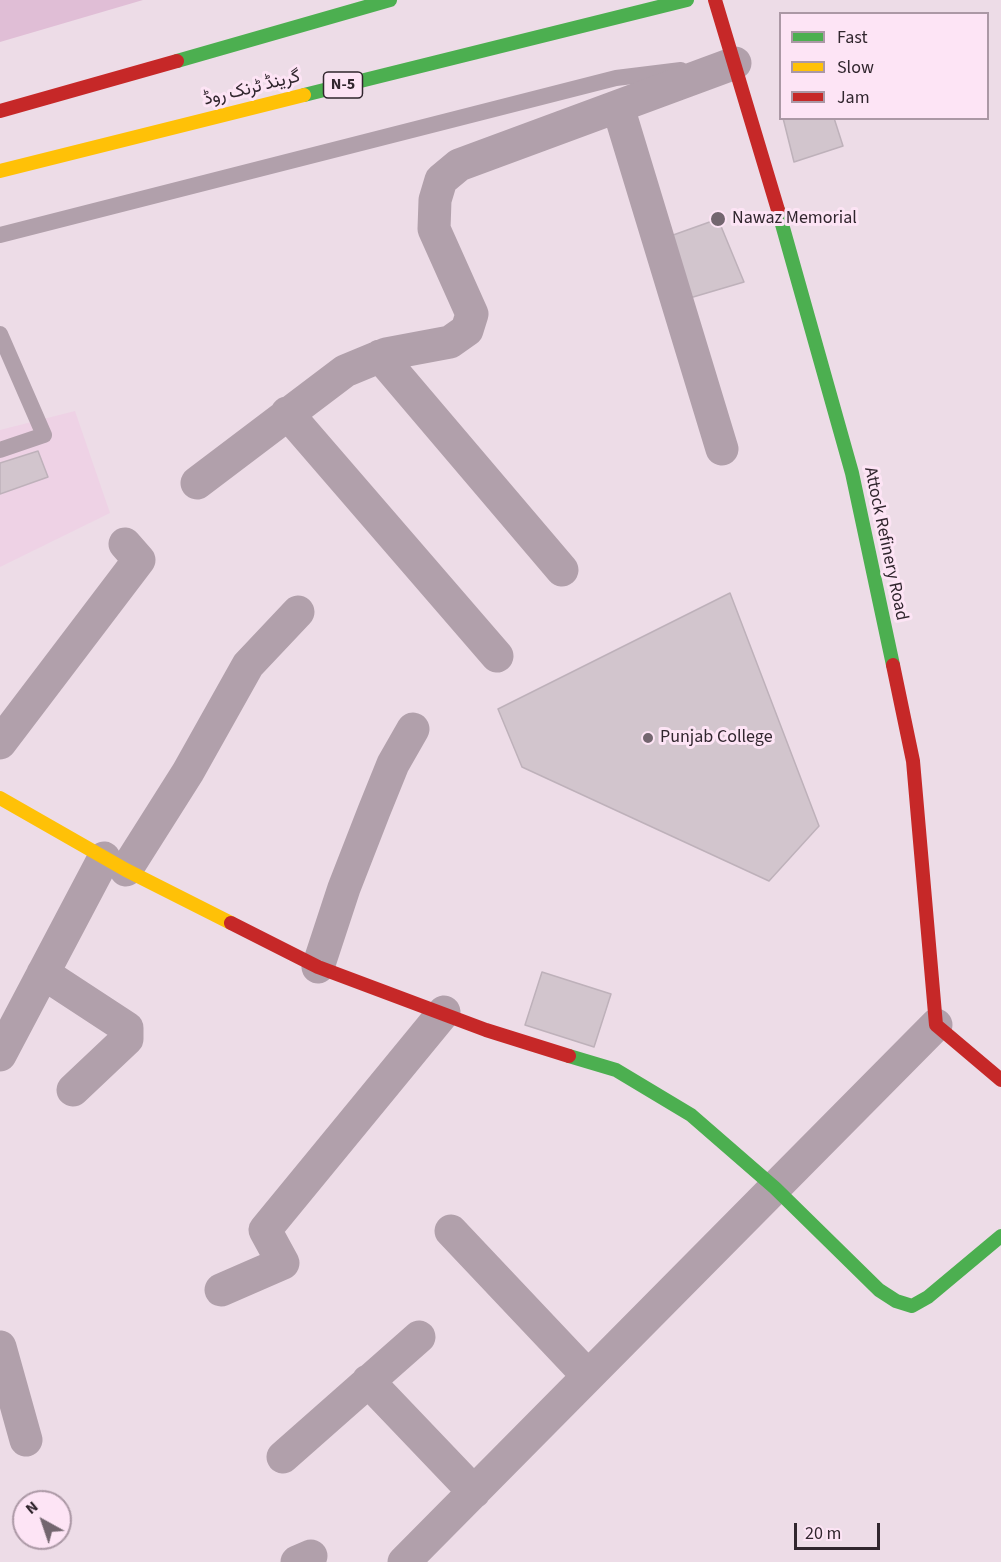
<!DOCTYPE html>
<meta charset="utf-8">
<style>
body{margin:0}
#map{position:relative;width:1001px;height:1562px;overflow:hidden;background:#eddce7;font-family:"Source Sans 3",sans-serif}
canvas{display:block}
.legend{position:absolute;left:779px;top:12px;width:210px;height:108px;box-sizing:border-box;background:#fde4f5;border:2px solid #ab98a5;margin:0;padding:8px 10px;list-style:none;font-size:18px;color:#31262e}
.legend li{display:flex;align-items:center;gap:12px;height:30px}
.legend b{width:30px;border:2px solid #ab98a5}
.north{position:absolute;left:12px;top:1490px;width:60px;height:60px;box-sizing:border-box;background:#fde4f5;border:2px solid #ab98a5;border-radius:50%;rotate:320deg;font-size:16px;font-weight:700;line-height:24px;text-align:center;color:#31262e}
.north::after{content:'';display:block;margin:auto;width:21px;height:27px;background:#73666f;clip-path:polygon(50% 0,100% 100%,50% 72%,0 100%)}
.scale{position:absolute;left:794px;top:1523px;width:86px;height:27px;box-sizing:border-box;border:3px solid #31262e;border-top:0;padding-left:8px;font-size:18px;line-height:21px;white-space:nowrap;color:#31262e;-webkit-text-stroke:4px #fde4f5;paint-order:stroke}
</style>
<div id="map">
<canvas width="1001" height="1562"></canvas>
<ul class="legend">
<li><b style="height:8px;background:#4caf50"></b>Fast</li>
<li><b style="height:8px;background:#ffc107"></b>Slow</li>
<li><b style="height:8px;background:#c62828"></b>Jam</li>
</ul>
<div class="north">N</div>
<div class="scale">20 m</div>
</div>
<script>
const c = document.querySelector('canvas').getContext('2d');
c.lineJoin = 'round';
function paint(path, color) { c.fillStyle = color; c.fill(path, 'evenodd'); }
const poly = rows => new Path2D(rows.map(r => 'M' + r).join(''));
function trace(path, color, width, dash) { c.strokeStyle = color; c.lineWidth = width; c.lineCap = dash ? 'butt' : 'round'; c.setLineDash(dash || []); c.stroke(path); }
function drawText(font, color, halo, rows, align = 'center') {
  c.font = font + ' "Source Sans 3",Vazirmatn,sans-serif'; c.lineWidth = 6; c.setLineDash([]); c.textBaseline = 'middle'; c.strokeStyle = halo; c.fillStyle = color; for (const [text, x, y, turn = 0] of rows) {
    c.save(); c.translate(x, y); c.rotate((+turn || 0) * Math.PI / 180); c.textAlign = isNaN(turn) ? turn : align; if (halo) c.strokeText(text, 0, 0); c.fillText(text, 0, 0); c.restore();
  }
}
paint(poly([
 [75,411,110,513,0,567,0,430]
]), '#eed2e5');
paint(poly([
 [0,0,143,0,0,42]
]), '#e0bed6');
const building = poly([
 [783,118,834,118,843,146,794,162,783,118],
 [718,219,744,282,683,300,662,239,718,219],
 [38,451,48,477,0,494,0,463,38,451],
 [730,593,819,826,769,881,522,767,498,709,730,593],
 [542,972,611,994,594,1047,525,1025,542,972]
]);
paint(building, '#d2c5cd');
trace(building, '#beb1ba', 1.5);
trace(poly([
 [0,235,616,78,681,70],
 [0,334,44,435,0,450]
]), '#b1a0ab', 16);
trace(poly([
 [618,107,722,449],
 [380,356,562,570],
 [287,413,497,656],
 [197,483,345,371,386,354,450,342,467,330,472,314,434,229,435,200,441,180,459,165,735,63],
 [0,743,139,560,125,544],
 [126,870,188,772,248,665,298,612],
 [318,967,344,888,374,811,393,764,413,729],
 [43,973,127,1028,127,1039,73,1090],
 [0,1055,104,858],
 [451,1231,588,1376],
 [221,1290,283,1263,265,1230,444,1012],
 [0,1347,26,1440],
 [368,1381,474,1492],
 [283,1457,419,1337],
 [297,1562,311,1556],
 [404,1562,936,1025]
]), '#b1a0ab', 33);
trace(poly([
 [177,61,390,0],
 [304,95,687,0],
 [778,210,852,473,893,665],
 [569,1056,616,1070,691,1115,775,1188,879,1290,896,1301,912,1306,928,1297,1001,1236]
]), '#4caf50', 14);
trace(poly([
 [0,171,304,95],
 [0,798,126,870,231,923]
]), '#ffc107', 14);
trace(poly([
 [715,0,778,210],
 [0,111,177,61],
 [893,665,913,761,936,1025,1001,1080],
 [231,923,318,967,486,1030,569,1056]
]), '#c62828', 14);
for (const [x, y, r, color] of [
 [718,219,8,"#73666f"],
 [648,738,6,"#73666f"]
]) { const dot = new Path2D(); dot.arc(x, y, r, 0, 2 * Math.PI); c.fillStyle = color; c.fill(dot); trace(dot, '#fde4f5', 2); }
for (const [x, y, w] of [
 [343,85,39]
]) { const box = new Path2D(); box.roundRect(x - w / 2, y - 13, w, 26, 4.5); c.fillStyle = '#fde4f5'; c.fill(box); trace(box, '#31262e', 1.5); }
drawText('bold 16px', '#31262e', null, [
 ["N-5",343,85]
]);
drawText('18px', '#31262e', '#fde4f5', [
 ["گرینڈ ٹرنک روڈ",252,89,-14],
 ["Attock Refinery Road",885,544,78]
]);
drawText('18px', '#31262e', '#fde4f5', [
 ["Nawaz Memorial",732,219],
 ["Punjab College",660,738]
], 'left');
</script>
